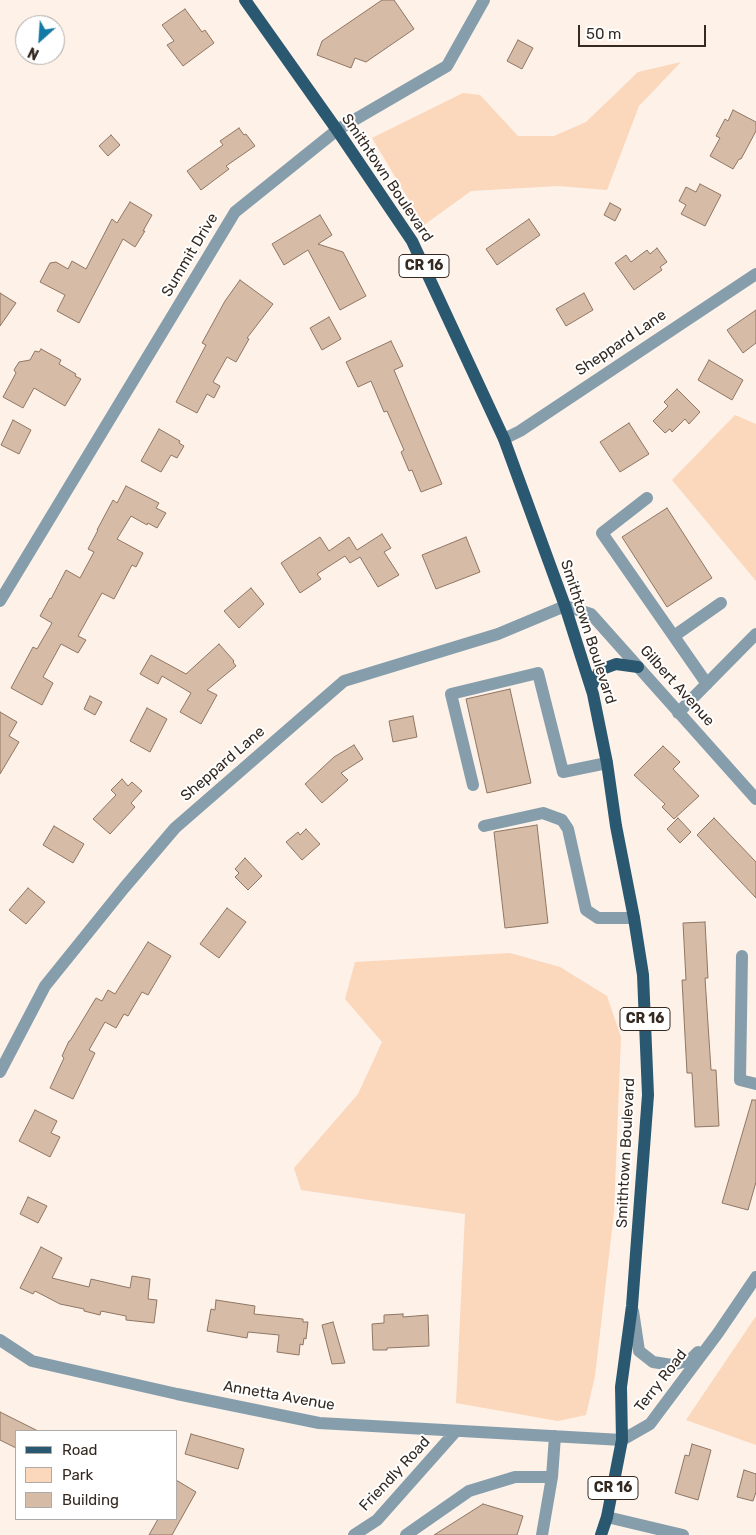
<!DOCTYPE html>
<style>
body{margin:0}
#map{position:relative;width:756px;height:1535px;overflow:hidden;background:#fdf1e8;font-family:Rubik,sans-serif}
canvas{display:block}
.legend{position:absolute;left:15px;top:1430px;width:162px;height:90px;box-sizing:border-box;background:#fff;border:1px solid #aeaaa7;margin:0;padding:6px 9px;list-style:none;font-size:15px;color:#352a22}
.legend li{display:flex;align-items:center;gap:10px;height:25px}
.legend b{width:25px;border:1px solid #aeaaa7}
.north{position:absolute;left:15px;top:15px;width:50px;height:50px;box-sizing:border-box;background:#fff;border:1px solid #aeaaa7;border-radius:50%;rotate:206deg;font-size:14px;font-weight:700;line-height:20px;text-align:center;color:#352a22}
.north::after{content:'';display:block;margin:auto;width:18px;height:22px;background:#137aa5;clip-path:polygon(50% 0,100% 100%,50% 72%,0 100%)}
.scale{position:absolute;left:578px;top:25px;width:128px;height:22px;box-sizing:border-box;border:2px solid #352a22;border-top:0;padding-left:6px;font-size:15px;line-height:18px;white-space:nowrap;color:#352a22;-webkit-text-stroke:4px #fff;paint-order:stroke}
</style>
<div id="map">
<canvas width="756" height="1535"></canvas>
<ul class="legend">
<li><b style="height:6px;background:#2a5870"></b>Road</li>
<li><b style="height:14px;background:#fbd7bc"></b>Park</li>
<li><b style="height:14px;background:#d6bba6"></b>Building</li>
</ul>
<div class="north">N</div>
<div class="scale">50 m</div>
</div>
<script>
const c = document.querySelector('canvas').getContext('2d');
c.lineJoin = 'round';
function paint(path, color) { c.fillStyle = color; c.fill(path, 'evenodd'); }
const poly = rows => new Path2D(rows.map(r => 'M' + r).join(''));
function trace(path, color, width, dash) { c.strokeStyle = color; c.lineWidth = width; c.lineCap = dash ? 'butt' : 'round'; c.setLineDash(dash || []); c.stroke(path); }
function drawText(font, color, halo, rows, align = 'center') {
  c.font = font + ' Rubik,sans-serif'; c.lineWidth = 4; c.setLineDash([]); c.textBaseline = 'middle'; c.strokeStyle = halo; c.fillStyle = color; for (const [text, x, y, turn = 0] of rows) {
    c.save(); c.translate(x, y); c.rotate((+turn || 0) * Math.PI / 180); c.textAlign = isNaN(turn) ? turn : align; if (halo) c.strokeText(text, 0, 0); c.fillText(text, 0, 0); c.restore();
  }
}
paint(poly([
 [681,62,639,106,607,190,558,186,471,191,424,225,372,138,463,93,480,95,518,136,554,136,586,122,638,72],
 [735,415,756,424,756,581,672,480],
 [510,953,560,967,607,996,621,1037,614,1212,595,1376,586,1415,558,1421,456,1403,465,1214,301,1190,294,1168,358,1094,382,1042,345,999,355,962],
 [756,1316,756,1445,686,1420]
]), '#fbd7bc');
const building = poly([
 [382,0,394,0,414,29,366,62,355,58,351,68,317,55,322,41,382,0],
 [185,9,202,32,205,30,214,43,183,66,167,45,174,41,162,25,185,9],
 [518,40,533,48,522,69,507,61,518,40],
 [733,110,756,122,756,131,741,159,739,159,733,169,710,156,720,138,716,136,725,119,728,121,733,110],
 [239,128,244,135,246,134,255,146,226,166,229,169,201,190,187,171,223,145,220,141,239,128],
 [111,135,120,145,108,156,99,146,111,135],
 [700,184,721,195,705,226,681,214,686,205,679,201,686,187,696,192,700,184],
 [130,202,152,215,143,231,145,231,135,247,123,239,79,323,57,311,65,295,40,282,50,263,56,262,68,269,72,261,86,269,112,219,117,223,130,202],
 [610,203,621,209,615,221,604,215,610,203],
 [320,215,332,235,318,244,343,252,366,296,340,310,308,250,284,265,272,244,320,215],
 [529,219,540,235,497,265,486,249,529,219],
 [657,248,667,262,660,267,662,270,634,290,615,263,626,255,631,262,647,250,650,254,657,248],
 [240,280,273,304,247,338,249,339,236,362,227,357,213,382,220,386,214,398,207,394,197,413,176,402,206,345,202,343,225,301,240,280],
 [0,293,16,303,0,326,0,293],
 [584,293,593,310,566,326,556,309,584,293],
 [756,310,756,343,743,353,727,330,756,310],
 [329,317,341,339,322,350,310,328,329,317],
 [391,341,403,366,394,370,442,484,421,492,412,470,409,471,401,452,404,450,387,411,384,412,371,381,358,387,346,362,391,341],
 [41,349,61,360,59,364,76,374,75,376,81,379,65,406,34,388,23,408,3,397,16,373,14,370,19,362,30,360,35,351,39,352,41,349],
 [709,360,743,380,732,400,698,380,709,360],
 [677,389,700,412,689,424,685,419,672,432,670,429,665,433,653,421,668,406,664,402,677,389],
 [13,420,31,430,19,454,1,445,13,420],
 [629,423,649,454,620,472,600,442,629,423],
 [159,429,180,441,179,443,184,446,177,458,171,455,161,472,141,461,159,429],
 [126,486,159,503,156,508,166,513,157,528,148,523,147,525,131,516,117,539,143,553,136,567,132,565,114,599,102,593,78,636,86,640,78,653,61,644,43,677,53,683,42,705,11,688,33,647,37,649,52,623,40,616,50,598,51,599,66,570,80,578,94,552,88,549,98,530,97,530,113,500,117,503,126,486],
 [667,508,712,578,667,607,622,537,667,508],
 [382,534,391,548,384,552,399,575,378,587,360,557,350,563,345,556,317,574,321,579,300,593,281,563,320,537,329,551,349,537,357,550,382,534],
 [466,537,480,572,436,589,422,555,466,537],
 [251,588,264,604,239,628,224,611,251,588],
 [219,644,234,661,233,662,236,666,207,690,217,695,201,724,180,712,191,693,162,676,158,684,140,674,151,655,186,674,219,644],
 [510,689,531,783,487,793,466,699,510,689],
 [90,696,102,702,95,715,84,709,90,696],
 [147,708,167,719,150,752,130,741,147,708],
 [0,712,17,722,9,736,19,742,0,774,0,712],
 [413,716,417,737,393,742,389,721,413,716],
 [354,745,363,759,341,773,348,780,322,803,305,784,334,757,354,745],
 [663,746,680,762,673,769,699,796,674,819,662,807,665,804,634,775,663,746],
 [122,779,128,786,132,782,142,791,131,803,135,807,110,834,93,819,116,795,111,790,122,779],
 [678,818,691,832,680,843,667,829,678,818],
 [714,818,756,862,756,898,697,835,714,818],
 [537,825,548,923,505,928,494,832,537,825],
 [54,826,84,844,73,863,43,845,54,826],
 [306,829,320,844,302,860,286,842,298,832,300,835,306,829],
 [245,858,262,876,248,890,235,877,239,873,235,869,245,858],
 [28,888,45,902,26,924,9,910,28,888],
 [227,908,246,922,219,958,200,944,227,908],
 [705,922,708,978,705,978,711,1070,716,1070,719,1126,695,1127,692,1073,687,1073,682,980,686,980,683,923,705,922],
 [148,942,171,956,148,995,142,992,128,1016,124,1014,116,1028,105,1022,89,1050,95,1053,73,1099,50,1088,64,1058,62,1056,69,1041,70,1041,96,998,102,1001,108,990,115,994,148,942],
 [752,1100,756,1100,756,1182,748,1210,722,1203,752,1100],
 [35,1110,57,1121,51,1133,60,1137,50,1157,19,1141,35,1110],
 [28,1197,47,1206,38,1223,20,1214,28,1197],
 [41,1247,62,1258,52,1278,89,1287,91,1279,130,1288,132,1276,150,1279,148,1299,157,1300,154,1323,126,1320,126,1316,101,1311,100,1315,84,1311,84,1309,60,1304,35,1291,33,1294,20,1288,41,1247],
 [216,1300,255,1306,254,1314,303,1319,303,1322,308,1322,306,1339,304,1338,303,1345,300,1344,299,1355,277,1352,279,1335,248,1332,247,1338,207,1331,211,1309,215,1310,216,1300],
 [403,1314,403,1317,428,1315,429,1346,387,1348,387,1350,373,1350,372,1324,384,1323,384,1315,403,1314],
 [333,1322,345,1363,332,1364,322,1325,333,1322],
 [0,1412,38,1431,16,1431,16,1448,0,1440,0,1412],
 [191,1434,244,1449,238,1469,185,1454,191,1434],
 [692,1444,711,1450,698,1500,675,1493,685,1455,689,1456,692,1444],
 [744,1470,756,1474,756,1492,753,1501,737,1497,744,1470],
 [176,1480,196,1492,172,1535,149,1535,158,1519,176,1519,176,1480],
 [483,1504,523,1516,517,1535,434,1535,483,1504]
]);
paint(building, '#d6bba6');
trace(building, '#907663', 1);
trace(poly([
 [504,439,520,431,756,274],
 [647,498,602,533,707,684],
 [0,601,235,212,337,130,447,66,484,0],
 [674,636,721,603],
 [678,713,756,634],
 [473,785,451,694,538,673,563,772,607,763],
 [484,826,543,813,562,820,568,829,586,910,598,918,634,918],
 [742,956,740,1080,756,1084],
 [0,1072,45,986,124,888,175,828,344,681,498,634,565,606,591,614,756,799],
 [633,1311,639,1351,653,1362,672,1365,690,1360,698,1352],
 [0,1340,32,1361,177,1394,319,1423,622,1440,650,1424,718,1333,756,1277],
 [552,1477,555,1436],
 [607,1517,683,1535],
 [354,1535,377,1520,456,1431],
 [406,1535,469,1491,515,1477,552,1477,542,1535]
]), '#869eac', 12);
trace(poly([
 [245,0,337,130,412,241,504,439,565,606,593,694,607,763,616,826,634,918,643,975,648,1095,632,1306,621,1387,622,1440,607,1517,601,1535],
 [591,687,600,670,616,664,638,667]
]), '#2a5870', 12);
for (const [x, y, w] of [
 [424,266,50],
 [645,1019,50],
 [613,1488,50]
]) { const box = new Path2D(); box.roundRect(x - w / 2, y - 11.5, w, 23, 4); c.fillStyle = '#fff'; c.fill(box); trace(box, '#352a22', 1); }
drawText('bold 14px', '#352a22', null, [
 ["CR 16",424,266],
 ["CR 16",645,1019],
 ["CR 16",613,1488]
]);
drawText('15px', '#352a22', '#fff', [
 ["Smithtown Boulevard",387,178,56],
 ["Summit Drive",190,255,-59],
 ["Sheppard Lane",621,343,-34],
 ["Smithtown Boulevard",588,632,72],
 ["Gilbert Avenue",677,686,48],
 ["Sheppard Lane",223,764,-41],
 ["Smithtown Boulevard",626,1153,-87],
 ["Terry Road",661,1381,-52],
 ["Annetta Avenue",279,1396,10],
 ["Friendly Road",395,1474,-47]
]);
</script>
